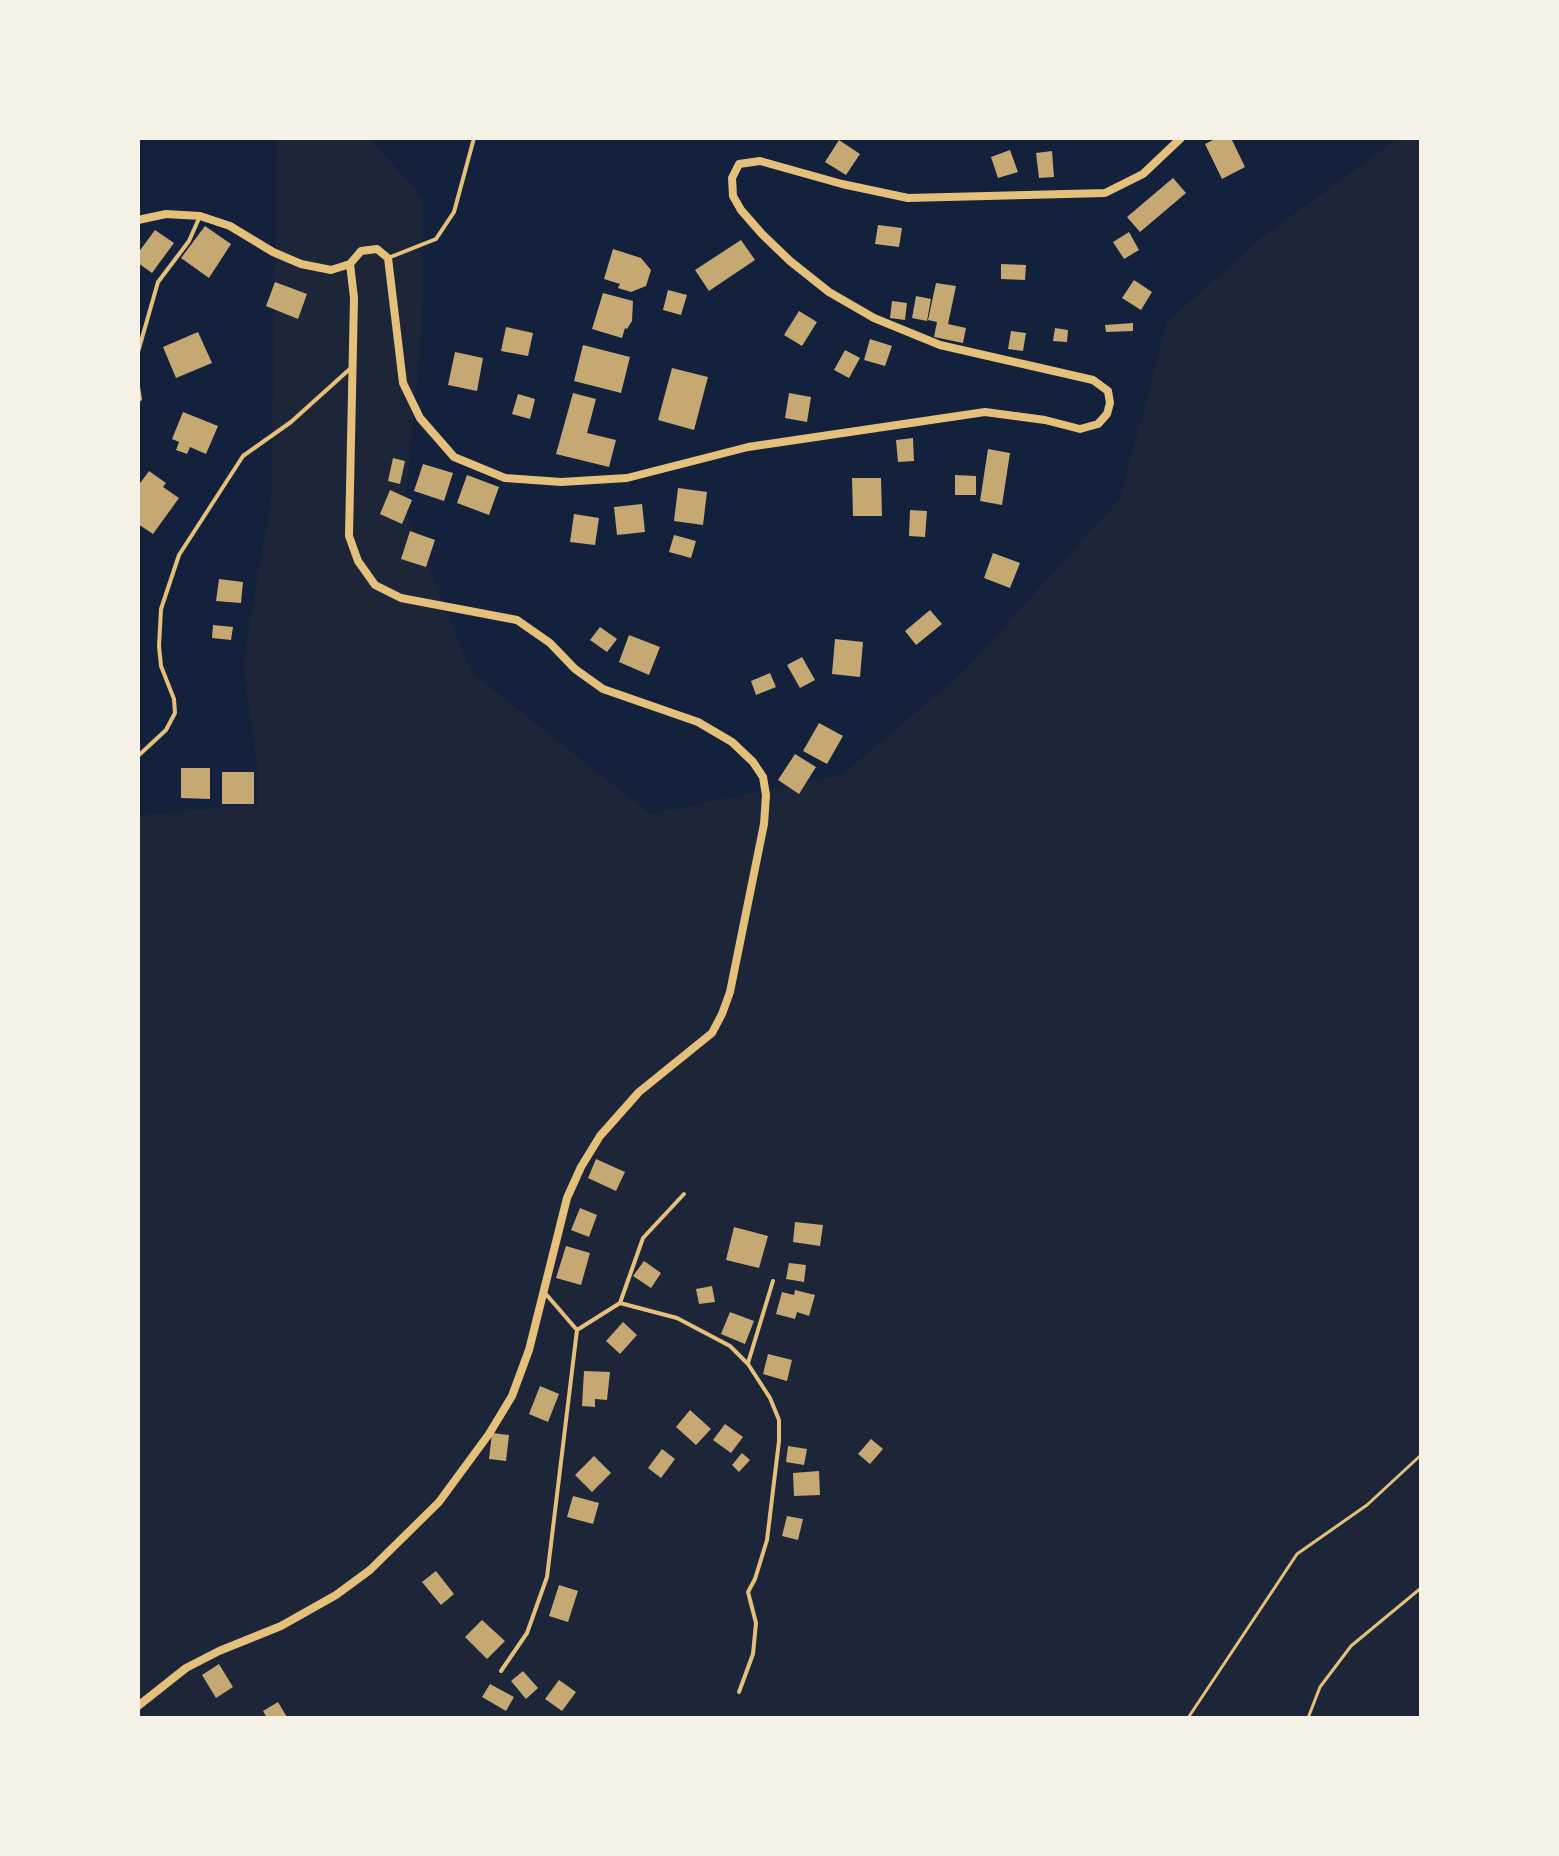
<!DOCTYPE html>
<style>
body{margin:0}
#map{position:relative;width:1559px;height:1856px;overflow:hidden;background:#14213d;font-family:"Fira Sans",sans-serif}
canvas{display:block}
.frame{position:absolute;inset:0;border:140px solid #f6f1e7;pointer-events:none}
</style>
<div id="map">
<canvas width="1559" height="1856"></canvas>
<div class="frame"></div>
</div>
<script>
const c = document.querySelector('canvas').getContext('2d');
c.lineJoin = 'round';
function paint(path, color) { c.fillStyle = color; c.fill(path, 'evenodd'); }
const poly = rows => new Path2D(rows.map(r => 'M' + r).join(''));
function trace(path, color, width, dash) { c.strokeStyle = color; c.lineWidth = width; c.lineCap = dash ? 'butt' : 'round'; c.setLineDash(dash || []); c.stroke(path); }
paint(poly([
 [277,138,369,138,422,197,421,339,405,508,471,672,650,814,842,775,964,671,1120,499,1167,322,1265,235,1399,138,1421,138,1421,1718,138,1718,138,816,258,804,257,766,243,663,271,501]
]), '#1d2539');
paint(poly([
 [1217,138,1231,138,1245,167,1222,179,1205,144],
 [839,140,860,154,846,175,825,162],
 [1010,150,1018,172,998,178,991,157],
 [1052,151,1054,177,1039,178,1036,153],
 [1173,178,1186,193,1140,232,1127,217],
 [878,225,902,228,899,247,875,244],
 [205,226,231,244,209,278,181,258],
 [155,230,174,243,152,273,138,263,138,253],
 [1129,232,1139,250,1124,259,1113,242],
 [741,240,755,260,709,291,695,270],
 [613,249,641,258,651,270,646,286,631,292,618,288,620,284,604,279],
 [1001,264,1026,265,1025,280,1001,279],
 [1134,280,1152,292,1141,310,1122,298],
 [275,282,307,294,298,319,266,306],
 [936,283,956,286,948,324,966,328,963,343,934,337,937,322,928,320],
 [668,290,687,295,681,315,663,310],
 [603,293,633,301,632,321,627,329,625,328,622,338,592,329],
 [916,296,931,299,927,321,912,318],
 [892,301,907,303,905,320,890,318],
 [799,311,817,322,802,346,784,335],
 [1133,323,1133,331,1106,332,1105,325],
 [506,327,533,333,528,356,501,351],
 [1055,328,1068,330,1067,342,1053,341],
 [1011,331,1026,333,1023,351,1008,349],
 [198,332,212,363,176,378,163,347],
 [870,339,892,346,885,366,864,360],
 [583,345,630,357,621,393,574,381],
 [845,350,860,358,849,378,834,370],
 [455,352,483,358,477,391,448,385],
 [672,368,708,377,694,430,658,420],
 [573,393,596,399,587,433,616,440,609,467,556,454],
 [789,393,811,397,807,422,785,418],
 [518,394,535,399,530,419,512,414],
 [183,412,218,426,206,454,190,447,187,454,176,450,179,442,172,439],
 [913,438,914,461,898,462,896,440],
 [988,449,1010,453,1002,505,980,501],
 [393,458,405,461,400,484,388,481],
 [423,464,453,473,444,501,414,491],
 [149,471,166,483,163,487,179,498,153,534,138,524,138,486],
 [467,475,499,487,489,515,457,503],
 [955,475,976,476,976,495,955,495],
 [852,478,881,478,882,516,853,516],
 [678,488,707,492,703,525,674,521],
 [390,490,412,500,402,524,380,514],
 [642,504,645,532,617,535,614,507],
 [910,510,927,511,925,537,909,536],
 [574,514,599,518,595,545,570,542],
 [410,531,435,540,426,567,401,559],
 [674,535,696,541,691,558,669,552],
 [993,553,1020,563,1010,588,984,578],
 [219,579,243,582,241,603,216,601],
 [930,610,942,624,916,645,905,631],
 [213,625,233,627,231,640,212,638],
 [600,627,617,639,607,652,590,640],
 [629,635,660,647,649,675,619,662],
 [835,639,863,642,860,677,832,674],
 [802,657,815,680,800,688,787,665],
 [770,673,776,687,756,695,751,681],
 [819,723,843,736,827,764,803,751],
 [795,754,816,767,799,794,778,780],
 [181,768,210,768,210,799,181,798],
 [222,772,254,772,254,804,222,804],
 [596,1159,625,1172,616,1191,588,1178],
 [580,1208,597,1215,589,1237,571,1230],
 [795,1222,823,1225,820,1246,793,1242],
 [734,1227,768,1236,759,1268,726,1260],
 [566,1246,590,1253,581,1285,556,1278],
 [644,1261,661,1273,651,1288,633,1276],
 [789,1263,806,1265,804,1282,786,1279],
 [712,1286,715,1302,699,1304,696,1289],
 [795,1290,815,1295,809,1316,797,1312,795,1319,776,1314,782,1292,794,1295],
 [730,1312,754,1321,745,1344,721,1334],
 [623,1322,637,1335,620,1354,606,1341],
 [768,1354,792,1360,787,1381,763,1374],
 [584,1371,610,1372,607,1400,595,1399,595,1407,582,1406],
 [540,1386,559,1394,548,1422,529,1414],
 [690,1410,711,1429,696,1445,676,1427],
 [725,1424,743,1437,731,1453,713,1440],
 [492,1433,509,1435,506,1461,489,1459],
 [871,1439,883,1449,870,1464,858,1454],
 [788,1446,807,1449,804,1465,786,1462],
 [662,1449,675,1459,661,1478,648,1468],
 [742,1453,750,1460,739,1472,732,1465],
 [594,1456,611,1473,592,1492,575,1475],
 [819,1471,820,1495,794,1496,793,1473],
 [573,1496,599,1503,593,1524,567,1517],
 [787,1516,803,1519,798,1540,782,1536],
 [436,1571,454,1594,441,1605,422,1582],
 [559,1585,578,1591,568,1622,549,1616],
 [482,1620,505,1641,487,1659,465,1637],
 [219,1664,233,1687,216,1698,202,1675],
 [523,1671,538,1688,526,1699,511,1681],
 [559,1680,576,1692,562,1711,545,1699],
 [490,1684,514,1697,506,1711,482,1697],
 [278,1702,287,1717,267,1718,263,1711]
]), '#c6a872');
trace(poly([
 [1188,1718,1297,1554,1367,1505,1421,1455],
 [1308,1718,1320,1687,1351,1646,1421,1588]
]), '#e5c07b', 3);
trace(poly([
 [388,258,436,239,454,212,474,138],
 [138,352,158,282,189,241,200,216],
 [138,387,140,399],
 [138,756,166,730,175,713,174,699,161,666,159,646,161,609,179,555,243,456,291,422,352,367],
 [545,1293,577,1330],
 [620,1303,677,1318,730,1346,748,1364,770,1398,779,1420,779,1441,767,1540,755,1579,748,1592,756,1623,753,1654,739,1692],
 [748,1363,773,1281],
 [501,1671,527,1633,547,1577,577,1330,620,1303,643,1238,684,1194]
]), '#e5c07b', 4);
trace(poly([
 [138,220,166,214,200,216,230,226,273,252,301,264,331,270,350,264],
 [138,1706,186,1668,219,1651,281,1626,336,1595,370,1570,439,1502,489,1434,512,1396,529,1350,567,1198,581,1167,600,1136,639,1092,712,1033,722,1014,730,992,764,824,766,795,763,777,753,762,732,742,698,722,603,689,575,669,550,643,517,620,401,598,375,585,358,561,349,536,354,298,350,264,361,251,377,249,388,258,403,383,420,418,454,457,505,478,561,482,627,478,748,447,985,412,1045,420,1080,429,1098,424,1107,414,1110,403,1108,391,1093,380,940,345,874,318,829,292,790,261,762,234,741,210,733,196,732,178,739,164,760,161,842,184,908,198,1105,193,1143,174,1181,138]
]), '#e5c07b', 8);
</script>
